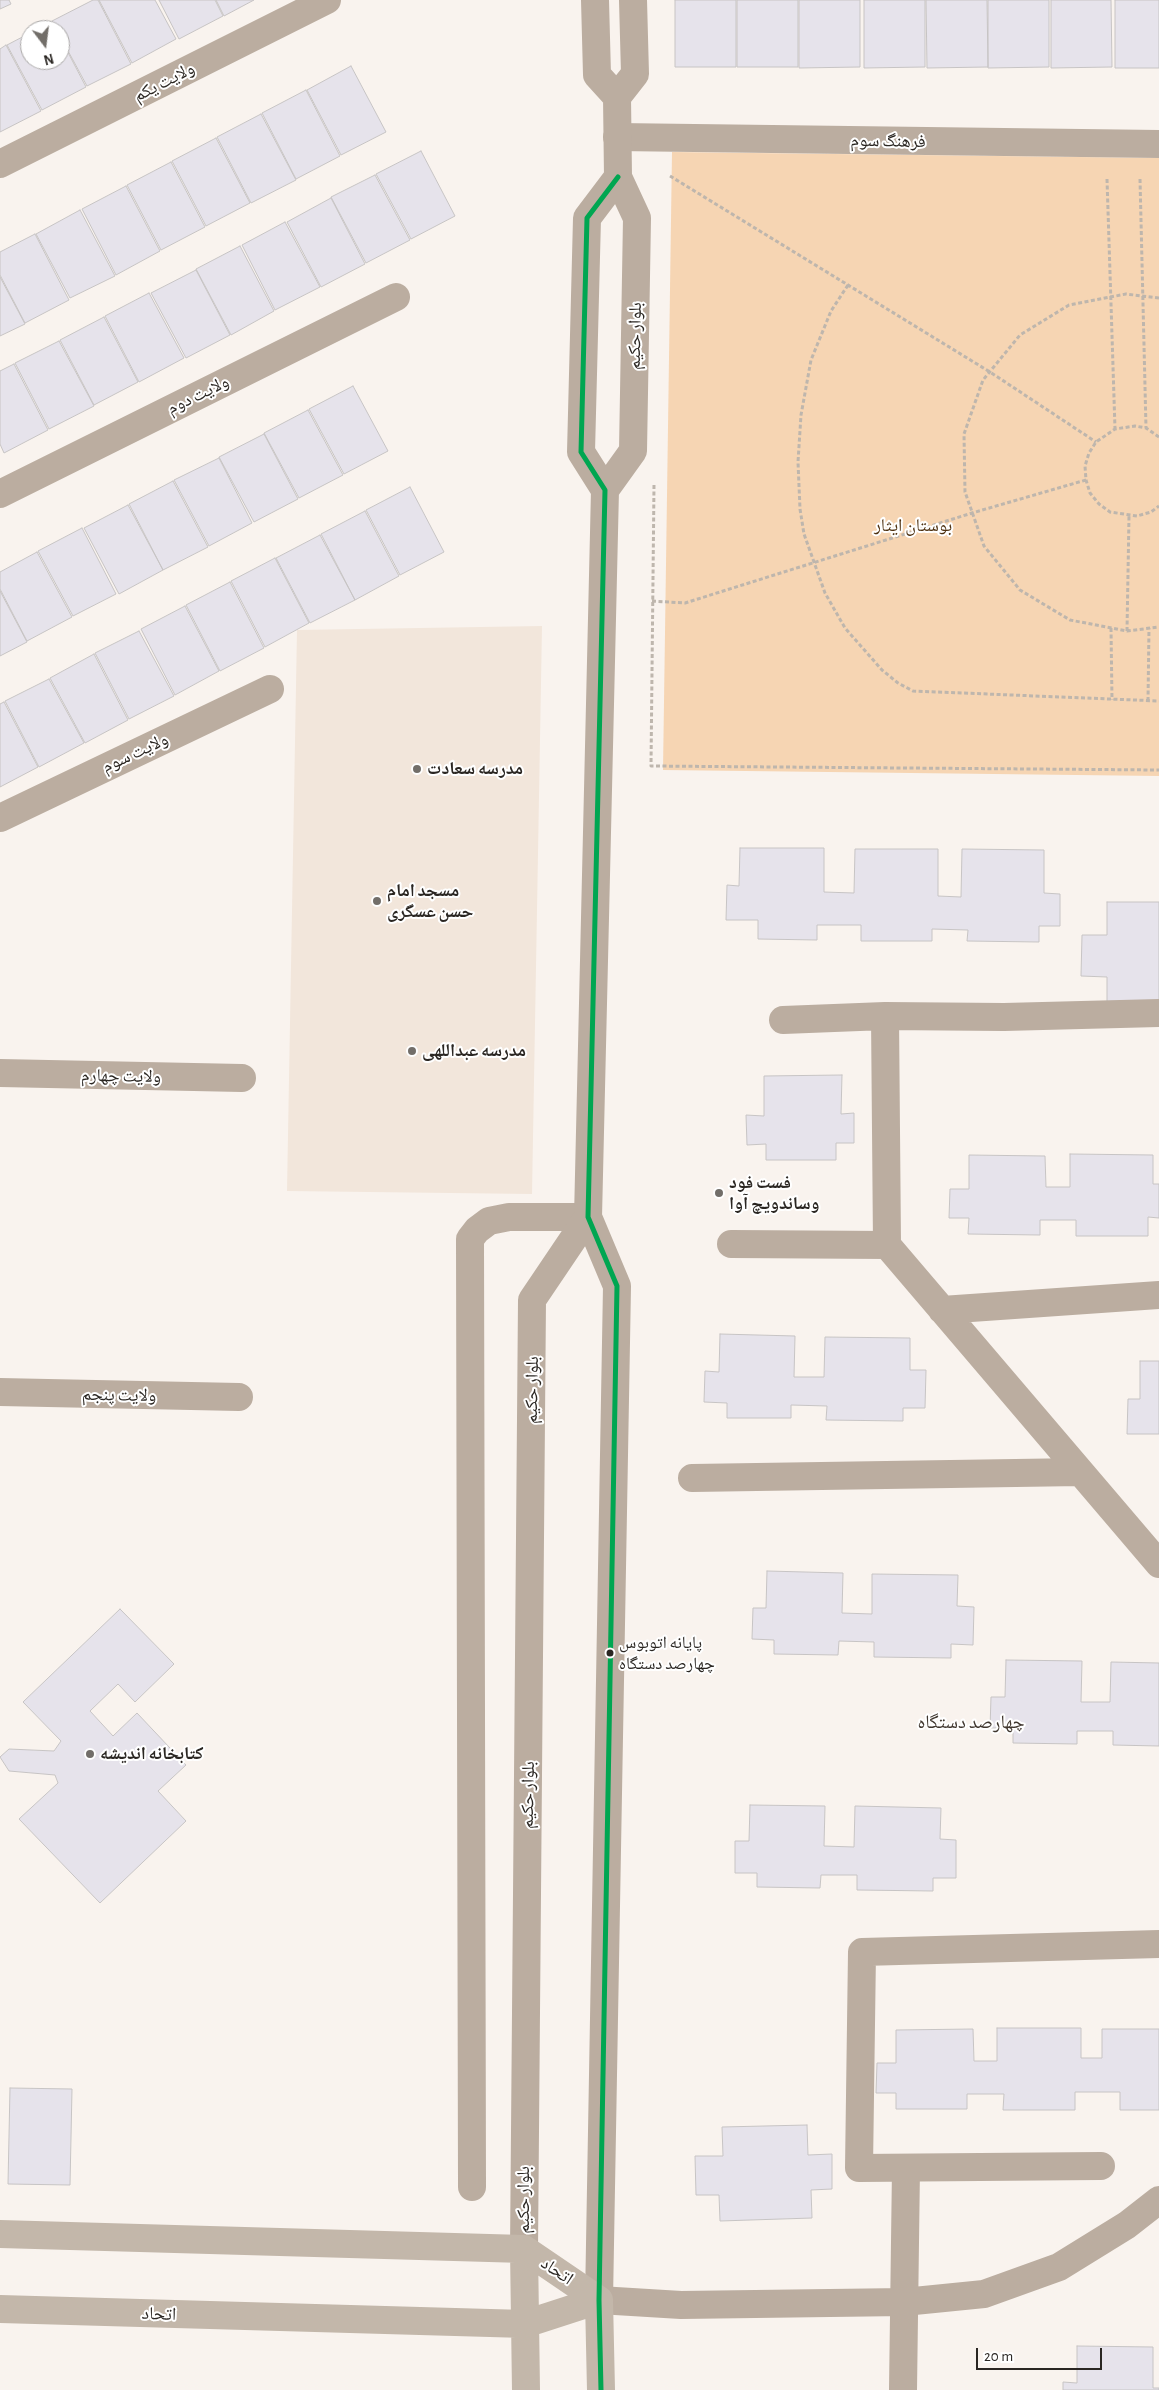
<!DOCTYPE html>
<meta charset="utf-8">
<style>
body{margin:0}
#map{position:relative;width:1159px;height:2390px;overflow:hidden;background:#f9f3ee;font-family:"Alegreya Sans",sans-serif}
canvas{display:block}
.north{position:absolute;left:20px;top:20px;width:50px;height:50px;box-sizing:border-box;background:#fff;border:1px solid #aaa8a7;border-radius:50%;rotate:165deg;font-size:14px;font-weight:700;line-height:20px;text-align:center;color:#2a2622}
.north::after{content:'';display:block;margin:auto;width:18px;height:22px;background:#726e69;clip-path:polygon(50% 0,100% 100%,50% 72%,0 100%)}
.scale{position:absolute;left:976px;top:2348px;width:126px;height:22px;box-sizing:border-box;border:2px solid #2a2622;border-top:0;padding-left:6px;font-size:15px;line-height:18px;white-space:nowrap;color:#2a2622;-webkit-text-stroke:4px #fff;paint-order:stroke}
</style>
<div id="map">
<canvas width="1159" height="2390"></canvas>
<div class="north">N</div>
<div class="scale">20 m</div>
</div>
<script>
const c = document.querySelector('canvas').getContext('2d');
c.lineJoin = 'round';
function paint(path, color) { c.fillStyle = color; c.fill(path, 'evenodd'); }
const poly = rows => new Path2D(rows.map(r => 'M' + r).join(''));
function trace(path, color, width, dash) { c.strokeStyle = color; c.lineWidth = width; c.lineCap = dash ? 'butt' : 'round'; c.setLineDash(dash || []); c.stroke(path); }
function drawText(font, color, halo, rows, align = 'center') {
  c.font = font + ' "Alegreya Sans","Noto Naskh Arabic",sans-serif'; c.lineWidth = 4; c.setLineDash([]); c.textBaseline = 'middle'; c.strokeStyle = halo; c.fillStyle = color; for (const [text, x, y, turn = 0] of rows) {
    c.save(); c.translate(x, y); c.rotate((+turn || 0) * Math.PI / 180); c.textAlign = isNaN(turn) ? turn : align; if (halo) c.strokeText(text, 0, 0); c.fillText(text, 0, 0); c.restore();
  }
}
paint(poly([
 [542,626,532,1194,287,1191,297,630]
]), '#f2e6db');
paint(poly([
 [672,152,1159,158,1159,776,663,770]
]), '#f6d5b3');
const building = poly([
 [0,0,9,0,11,4,0,9,0,0],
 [93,0,98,0,131,64,87,86,60,36,60,30,57,30,52,21,93,0],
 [99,0,155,0,176,39,132,63,99,0],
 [159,0,215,0,223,16,179,39,159,0],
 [216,0,254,0,224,16,216,0],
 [675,0,736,0,736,67,675,67,675,0],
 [737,0,798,0,798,67,737,67,737,0],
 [799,0,860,0,860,67,799,68,799,0],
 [864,0,925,0,925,67,864,68,864,0],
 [926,0,987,0,988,67,927,68,926,0],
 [988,0,1049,0,1049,67,988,68,988,0],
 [1051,0,1111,0,1112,67,1051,68,1051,0],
 [1115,0,1159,0,1159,68,1115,68,1115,0],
 [52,22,56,30,36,30,52,22],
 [30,33,30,60,60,60,60,37,86,87,42,110,7,45,30,33],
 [6,45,41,111,0,132,0,49,6,45],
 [351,66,386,132,341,155,307,90,351,66],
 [306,90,340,156,296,179,262,113,306,90],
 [261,114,296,180,251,203,217,137,261,114],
 [216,138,250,203,206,226,172,161,216,138],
 [421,151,455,216,411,239,376,174,421,151],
 [171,162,205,227,161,250,127,185,171,162],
 [375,175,410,240,366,263,331,197,375,175],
 [126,186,160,251,116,275,82,209,126,186],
 [331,198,365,264,321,287,287,222,331,198],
 [80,210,115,276,70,298,36,234,80,210],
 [285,222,320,287,275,310,242,245,285,222],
 [35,234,69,300,25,323,0,275,0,252,35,234],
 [240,246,274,311,231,335,196,269,240,246],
 [196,270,230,335,186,358,151,293,196,270],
 [0,277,25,324,0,336,0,277],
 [149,293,184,358,139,382,105,316,149,293],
 [104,317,138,382,94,405,60,340,104,317],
 [59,341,94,406,49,429,15,363,59,341],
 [14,364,48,430,4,453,0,444,0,371,14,364],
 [353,386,388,451,344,474,309,409,353,386],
 [308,410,343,475,299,498,264,433,308,410],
 [264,434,298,499,254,522,219,457,264,434],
 [219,458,252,523,209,546,174,480,219,458],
 [173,481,208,547,163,570,129,504,173,481],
 [410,487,444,552,400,575,366,510,410,487],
 [128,505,163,570,119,594,84,528,128,505],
 [365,511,399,576,355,600,321,534,365,511],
 [82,528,116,594,73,616,38,551,82,528],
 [320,535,355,600,310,623,276,558,320,535],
 [37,552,72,617,27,641,0,589,0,572,37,552],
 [275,558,309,623,265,647,231,581,275,558],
 [230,582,264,648,220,671,186,605,230,582],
 [0,591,27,642,0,656,0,591],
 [185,606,219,671,175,695,141,629,185,606],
 [139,631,174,696,129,719,95,653,139,631],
 [94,654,128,720,85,743,50,678,94,654],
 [49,679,84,743,39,767,5,701,49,679],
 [4,702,38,767,0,787,0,704,4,702],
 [740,848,824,848,824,892,854,893,855,849,938,849,938,896,961,897,962,849,1044,850,1044,893,1060,894,1060,926,1039,926,1039,942,967,941,968,930,932,929,932,941,861,941,861,925,817,925,817,940,758,939,758,920,726,920,727,885,739,886,740,848],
 [1107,902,1159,902,1159,1004,1107,1003,1107,977,1081,976,1082,935,1107,935,1107,902],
 [842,1075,841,1114,854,1113,854,1143,836,1143,836,1160,766,1160,766,1144,747,1145,746,1115,764,1116,764,1076,842,1075],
 [1070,1154,1153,1155,1153,1184,1159,1184,1159,1218,1148,1217,1148,1236,1076,1236,1076,1220,1040,1220,1040,1235,968,1234,969,1218,949,1218,950,1189,969,1189,969,1155,1045,1156,1046,1187,1070,1187,1070,1154],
 [720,1334,795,1336,794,1377,824,1377,825,1337,910,1338,910,1370,926,1370,925,1408,903,1408,903,1421,826,1420,827,1406,791,1405,791,1418,727,1418,727,1403,704,1402,705,1371,719,1372,720,1334],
 [1140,1361,1159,1361,1159,1434,1127,1434,1128,1399,1140,1399,1140,1361],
 [767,1571,843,1573,842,1613,872,1614,872,1574,958,1575,957,1606,974,1607,973,1645,951,1644,951,1658,874,1657,874,1642,839,1641,838,1655,774,1654,774,1640,752,1639,753,1608,766,1608,767,1571],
 [120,1609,174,1664,135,1702,118,1684,90,1711,113,1736,137,1713,186,1765,158,1791,186,1821,100,1903,19,1819,58,1783,55,1775,9,1771,0,1757,9,1749,54,1751,61,1741,23,1702,120,1609],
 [1006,1660,1082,1661,1081,1702,1110,1702,1111,1662,1159,1663,1159,1746,1113,1745,1113,1731,1077,1731,1077,1744,1013,1743,1013,1728,990,1728,991,1697,1005,1697,1006,1660],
 [750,1805,825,1806,824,1846,854,1847,855,1806,941,1808,940,1839,956,1840,956,1878,933,1878,933,1891,857,1890,857,1875,821,1875,820,1888,757,1887,757,1873,735,1873,735,1841,749,1841,750,1805],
 [997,2028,1081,2028,1081,2058,1102,2058,1102,2029,1159,2029,1159,2110,1120,2110,1120,2092,1075,2092,1075,2110,1003,2110,1004,2094,967,2094,967,2109,896,2109,896,2093,876,2093,877,2063,896,2063,896,2030,973,2029,974,2061,997,2061,997,2028],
 [10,2088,72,2089,70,2185,8,2184,10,2088],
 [807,2125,808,2155,832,2154,832,2189,811,2190,812,2218,720,2221,719,2195,696,2195,695,2156,723,2156,722,2127,807,2125],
 [1077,2346,1153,2347,1153,2388,1159,2388,1159,2390,1063,2390,1063,2382,1077,2383,1077,2346]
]);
paint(building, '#e6e3eb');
trace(building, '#c7c4c4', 1);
trace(poly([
 [670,176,990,372,1096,442],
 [1107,179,1115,429],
 [1140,179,1146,428],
 [848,285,831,311,811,360,801,415,798,462,800,509,804,534,825,593,845,628,882,670,898,683,913,691,1159,701],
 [1159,298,1126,294,1069,305,1020,335,983,380,964,434,965,492,984,546,1020,590,1070,620,1127,631,1159,627],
 [1159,437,1146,428,1135,426,1115,429,1096,442,1089,453,1085,466,1086,480,1090,493,1099,504,1110,512,1137,516,1151,512,1159,506],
 [654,485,651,766,1159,770],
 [652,601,685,603,972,513,1086,480],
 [1111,628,1112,700],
 [1127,631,1129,516],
 [1148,701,1149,628]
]), '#beb6ad', 3, [4, 2.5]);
trace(poly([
 [617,137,1159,144],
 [0,164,327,0],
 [0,494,396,297],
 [0,818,270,689],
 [885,1016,887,1245],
 [783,1020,885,1016,1004,1017,1159,1013],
 [0,1073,242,1078],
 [731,1244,887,1245,1159,1564],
 [942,1310,1159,1295],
 [0,1392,239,1397],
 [692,1478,1080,1472],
 [1101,2166,859,2168,862,1952,1159,1944],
 [472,2187,470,1239,477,1230,489,1221,509,1217,588,1217],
 [599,2300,681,2305,904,2302,984,2294,1059,2267,1127,2225,1159,2200],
 [903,2390,906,2168]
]), '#bbada0', 28);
trace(poly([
 [595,0,597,75,617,97],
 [605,490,633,451,637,218,618,177,617,97,635,74,633,0],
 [524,2249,532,1300,588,1217],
 [599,2300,617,1286,588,1217,605,490,581,452,587,218,618,177]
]), '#bbada0', 28);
trace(poly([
 [0,2234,524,2249,599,2300],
 [524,2249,526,2390],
 [599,2300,601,2390],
 [0,2309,525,2324,599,2300]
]), '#c3b7aa', 28);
trace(poly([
 [601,2390,599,2300,617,1286,588,1217,605,490,581,452,587,218,618,177]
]), '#00a651', 5);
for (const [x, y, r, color] of [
 [417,769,5,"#726e69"],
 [377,901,5,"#726e69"],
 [412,1051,5,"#726e69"],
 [719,1193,5,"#726e69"],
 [610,1653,4.5,"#2a2622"],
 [90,1754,5,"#726e69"]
]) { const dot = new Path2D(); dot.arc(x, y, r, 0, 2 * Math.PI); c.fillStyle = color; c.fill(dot); trace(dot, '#fff', 2); }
drawText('17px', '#2a2622', '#fff', [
 ["پایانه اتوبوس",619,1643],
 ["چهارصد دستگاه",619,1664]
], 'left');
drawText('18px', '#2a2622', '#fff', [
 ["ولایت یکم",164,82,-27],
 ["فرهنگ سوم",888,141,1],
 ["بلوار حکیم",635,336,-89],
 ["ولایت دوم",198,395,-26],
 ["ولایت سوم",135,753,-25],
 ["ولایت چهارم",121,1076,1],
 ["بلوار حکیم",532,1390,-89],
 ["ولایت پنجم",119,1395,1],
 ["بلوار حکیم",528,1795,-89],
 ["بلوار حکیم",524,2200,-90],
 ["اتحاد",557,2271,34],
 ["اتحاد",159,2314,2]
]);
drawText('18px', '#4e3110', '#fff', [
 ["بوستان ایثار",913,526]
]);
drawText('bold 18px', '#2a2622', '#fff', [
 ["مدرسه سعادت",427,769],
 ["مسجد امام",387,891],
 ["حسن عسگری",387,912],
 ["مدرسه عبداللهی",422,1051],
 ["فست فود",729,1183],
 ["وساندویچ آوا",729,1204],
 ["کتابخانه اندیشه",100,1754]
], 'left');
drawText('19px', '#40372f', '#fff', [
 ["چهارصد دستگاه",971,1722]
]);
</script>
